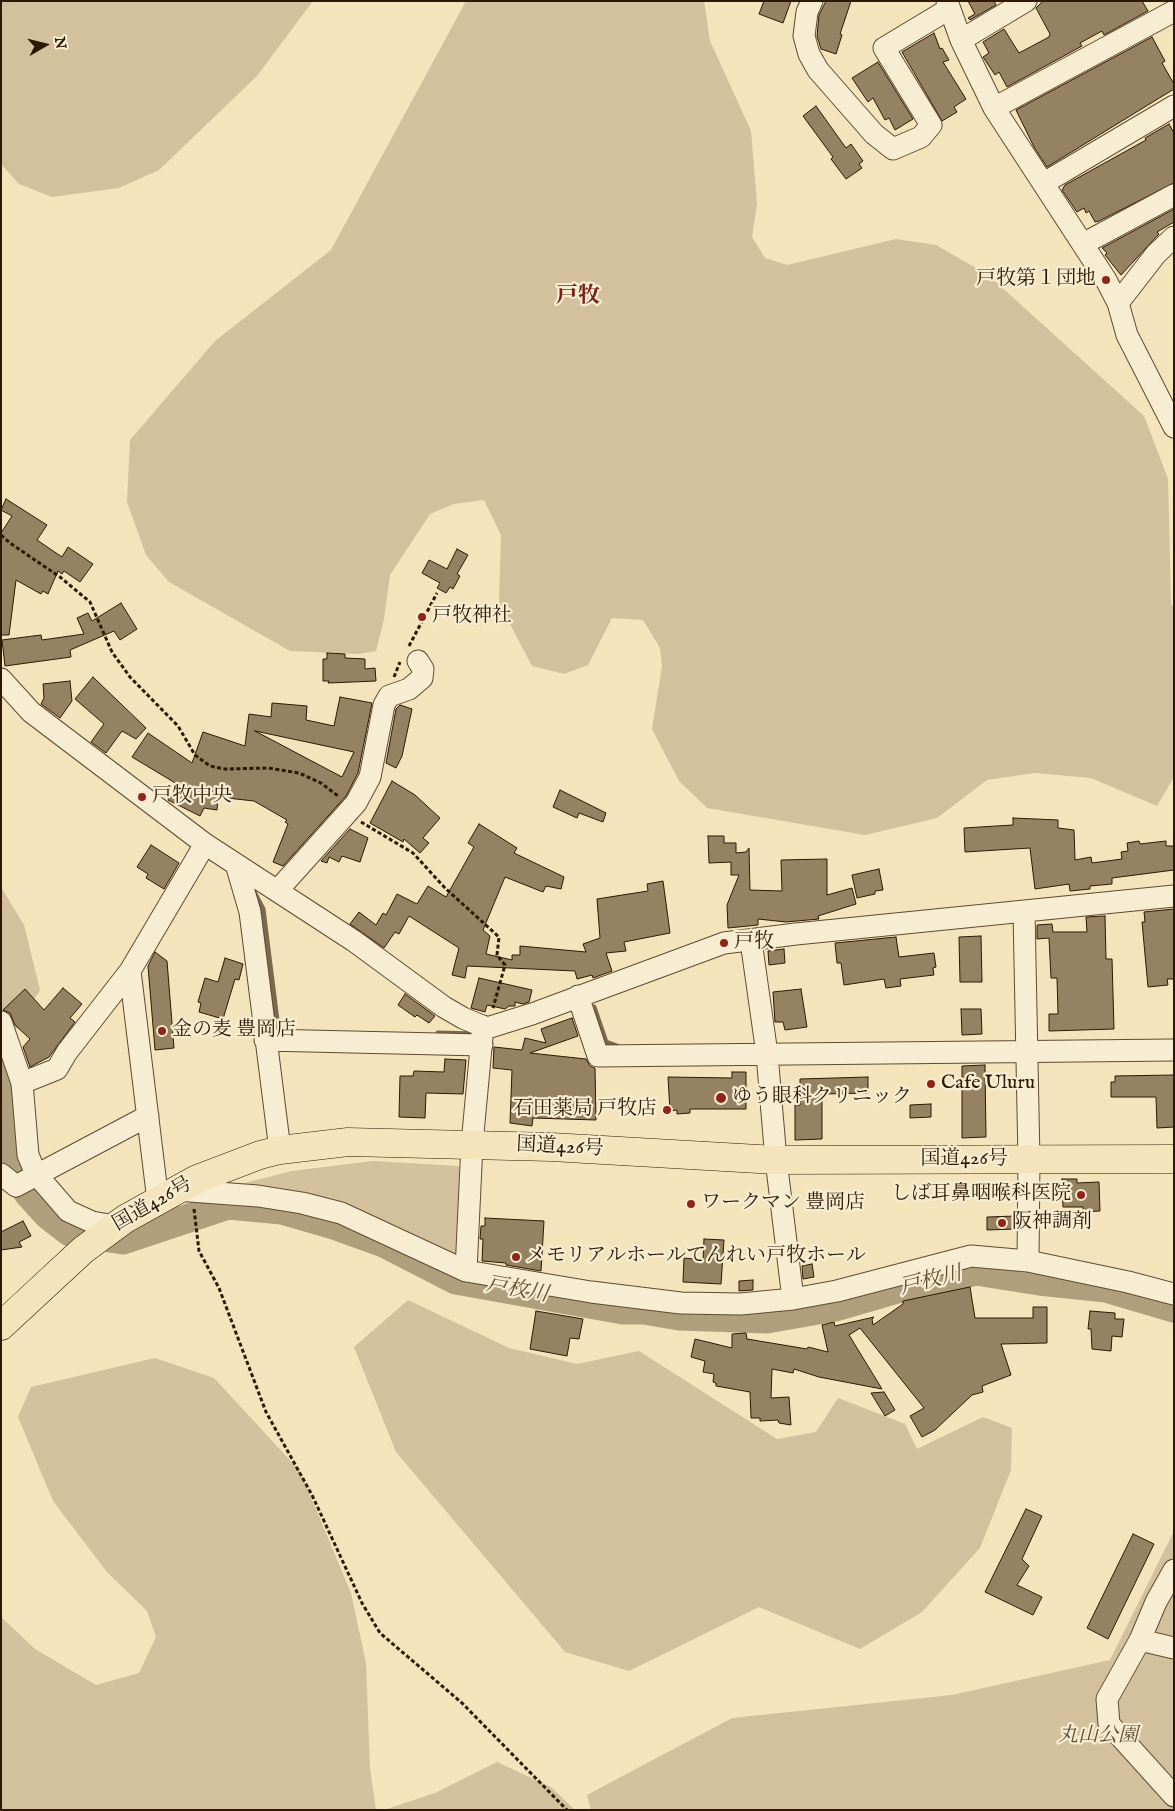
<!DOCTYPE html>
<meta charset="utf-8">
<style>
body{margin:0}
#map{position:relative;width:1175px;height:1811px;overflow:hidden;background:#f3e4bb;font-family:"IM FELL English",serif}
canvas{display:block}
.frame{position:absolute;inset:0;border:2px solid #2e1803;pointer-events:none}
.north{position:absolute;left:20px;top:20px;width:50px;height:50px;-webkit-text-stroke:4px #f7edd3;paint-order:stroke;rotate:82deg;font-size:14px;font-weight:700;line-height:20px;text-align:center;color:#2e1803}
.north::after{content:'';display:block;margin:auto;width:18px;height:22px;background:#2e1803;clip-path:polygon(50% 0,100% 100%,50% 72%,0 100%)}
</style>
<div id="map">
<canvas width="1175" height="1811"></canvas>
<div class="frame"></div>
<div class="north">N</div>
</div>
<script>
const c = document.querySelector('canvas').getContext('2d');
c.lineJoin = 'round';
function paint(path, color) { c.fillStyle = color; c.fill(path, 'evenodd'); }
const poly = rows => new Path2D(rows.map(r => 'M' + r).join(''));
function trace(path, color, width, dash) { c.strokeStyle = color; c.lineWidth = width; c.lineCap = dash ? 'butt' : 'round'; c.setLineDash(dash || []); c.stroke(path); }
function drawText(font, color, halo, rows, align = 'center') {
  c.font = font + ' "IM FELL English","Noto Serif JP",serif'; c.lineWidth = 4.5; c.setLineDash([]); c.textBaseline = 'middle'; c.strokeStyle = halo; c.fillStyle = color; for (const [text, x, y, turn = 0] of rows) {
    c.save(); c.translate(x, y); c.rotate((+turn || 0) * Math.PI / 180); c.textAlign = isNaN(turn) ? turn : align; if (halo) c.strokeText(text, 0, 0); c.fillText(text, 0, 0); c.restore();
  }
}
paint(poly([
 [1,1,313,1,257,76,159,170,119,188,52,197,19,184,1,164],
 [466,1,704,1,710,41,751,131,757,203,752,237,765,258,787,265,896,239,936,245,988,275,1144,416,1168,479,1171,604,1174,609,1174,777,1157,806,1091,778,1035,773,987,780,937,818,865,835,707,808,679,781,652,729,662,666,660,648,643,620,612,618,588,665,564,674,532,666,499,603,501,535,484,500,454,504,430,514,390,575,384,619,376,651,358,654,290,651,169,582,146,555,127,502,130,440,215,341,331,250],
 [1,887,24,925,40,990,15,1031,1,1044],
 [373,1161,459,1166,459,1259,233,1186,292,1171],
 [408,1300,509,1348,577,1364,639,1351,777,1439,816,1432,838,1398,905,1424,917,1449,983,1417,1012,1428,1011,1470,980,1548,922,1612,860,1649,759,1607,629,1671,565,1652,396,1452,354,1347],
 [155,1358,214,1378,300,1471,351,1593,366,1663,370,1769,376,1810,1,1810,1,1617,35,1649,96,1685,139,1673,156,1637,147,1611,107,1572,53,1501,18,1417,31,1387],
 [1174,1531,1174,1810,591,1810,587,1795,732,1718,952,1695,1110,1660],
 [497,1762,551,1787,575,1810,384,1810,435,1793]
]), '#d2c19c');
trace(poly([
 [254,892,263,909,278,1028,287,1031],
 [587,1009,594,1007,606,1042,617,1046],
 [438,1033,477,1034]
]), '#7c694c', 5);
trace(poly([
 [1,1055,10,1080,13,1149,18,1175,28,1193,48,1215,70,1232,123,1240,228,1205,282,1210,334,1225,384,1243,456,1280,623,1310,644,1310,679,1316,767,1319,835,1307,897,1289,976,1271,1039,1281,1106,1288,1174,1308]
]), '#b09f7c', 29);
const building = poly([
 [764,1,791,1,783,23,759,14,764,1],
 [826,1,851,1,840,34,842,35,836,54,821,49,817,36,819,15,826,1],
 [968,1,994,1,996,5,970,20,968,18,975,14,968,1],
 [1043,1,1142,1,1148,11,1104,35,1102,31,1080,43,1082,46,1007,87,999,72,995,75,983,57,989,53,983,42,1004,29,1019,53,1049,37,1050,34,1036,8,1043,1],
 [934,33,940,49,942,48,949,60,943,62,966,99,954,107,957,112,942,121,902,52,934,33],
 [1152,37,1165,61,1162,63,1174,84,1174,89,1047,167,1034,147,1016,110,1152,37],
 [878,62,913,119,895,130,889,118,885,120,873,98,868,102,852,78,878,62],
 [816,106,846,148,851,144,863,161,859,164,862,168,846,179,831,159,833,157,803,116,816,106],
 [1169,124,1174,133,1174,183,1099,221,1095,222,1089,211,1086,213,1084,208,1077,212,1062,190,1065,185,1146,140,1145,138,1169,124],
 [1174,209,1174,222,1157,232,1159,234,1121,275,1105,255,1107,253,1102,248,1174,209],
 [6,499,47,525,37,540,62,557,68,547,93,564,80,582,64,571,62,574,58,571,48,594,43,591,41,594,16,580,9,635,1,635,1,533,12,516,1,510,6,499],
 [457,549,468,555,457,574,460,576,453,589,450,587,446,593,437,588,440,583,422,573,429,560,447,569,457,549],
 [121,603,137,629,120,640,114,631,70,650,71,657,5,666,2,640,41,635,42,640,84,634,77,618,88,613,92,621,121,603],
 [327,653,345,654,345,658,365,659,365,669,375,668,376,681,328,683,329,681,323,681,323,659,327,659,327,653],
 [93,677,146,728,136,739,122,731,106,753,91,742,104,724,75,699,93,677],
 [70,681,72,701,60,718,41,704,44,698,43,684,70,681],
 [340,697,372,703,358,773,346,796,283,866,273,862,288,824,285,822,287,820,254,801,218,797,217,810,204,808,200,816,168,800,177,784,132,757,148,733,192,763,203,732,245,746,249,714,271,717,272,703,307,706,306,720,334,726,340,697],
 [255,731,354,752,342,777,255,731],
 [400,705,412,709,402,756,396,768,386,763,396,709,400,705],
 [392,781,415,795,440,818,423,838,429,843,420,853,404,839,403,842,370,823,392,781],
 [560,790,606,813,603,822,579,813,577,818,553,807,560,790],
 [1013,818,1058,820,1058,828,1074,830,1075,860,1091,857,1092,863,1122,859,1121,852,1128,851,1127,843,1139,841,1140,844,1166,841,1166,846,1174,846,1174,870,1112,878,1112,884,1090,886,1090,889,1070,891,1069,884,1035,889,1030,848,965,852,964,828,1013,825,1013,818],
 [479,824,517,848,514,853,564,877,561,889,546,886,543,892,505,877,483,930,490,936,486,954,512,960,512,955,520,955,520,946,586,952,583,944,600,938,597,899,648,891,647,884,663,881,670,933,624,942,626,951,606,953,612,971,593,978,592,975,577,979,575,971,467,966,465,978,452,975,459,948,409,916,399,934,395,932,384,948,350,924,359,912,376,925,383,913,386,915,397,894,417,904,428,886,446,897,474,847,468,843,479,824],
 [350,829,368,838,360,862,342,856,339,862,329,857,327,863,321,861,350,829],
 [708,836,724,836,724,843,736,843,736,853,746,852,749,848,750,890,782,891,781,860,827,859,827,895,852,888,856,904,818,916,819,919,786,922,758,919,758,925,728,928,727,905,739,875,731,875,731,862,709,863,708,836],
 [151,845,179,863,164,889,146,878,148,874,137,867,151,845],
 [879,869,883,890,875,891,875,894,857,898,852,875,879,869],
 [1174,909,1174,979,1167,979,1168,985,1148,987,1142,922,1145,922,1144,912,1174,909],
 [1105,916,1106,959,1112,959,1114,1029,1049,1031,1049,1014,1058,1014,1057,978,1051,978,1049,938,1037,939,1037,925,1052,924,1053,932,1087,932,1086,917,1105,916],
 [981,936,982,982,960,982,959,937,981,936],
 [896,937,899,957,934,953,936,967,933,968,934,975,900,979,901,986,886,988,884,979,844,985,841,963,837,963,835,943,896,937],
 [784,949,785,963,769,965,768,951,784,949],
 [155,952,167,961,174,1048,155,1050,148,966,155,952],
 [225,958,243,964,239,980,235,979,223,1019,199,1012,201,1003,198,1002,205,978,218,982,225,958],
 [479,978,532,990,529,1002,523,1004,515,1002,515,1006,509,1006,505,1009,487,1005,485,1012,471,1008,479,978],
 [63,988,82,1004,70,1018,75,1022,49,1057,30,1067,23,1047,30,1039,15,1025,10,1013,3,1010,25,989,44,1010,63,988],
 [801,989,807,1027,785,1030,783,1022,775,1022,773,992,801,989],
 [405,994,435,1016,429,1023,417,1015,415,1017,398,1005,405,994],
 [961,1009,981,1009,982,1034,962,1035,961,1009],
 [572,1018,578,1036,530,1053,586,1059,590,1066,595,1068,596,1120,533,1118,532,1126,510,1123,512,1070,493,1068,494,1047,522,1050,525,1038,546,1043,541,1029,572,1018],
 [445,1059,466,1060,463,1094,426,1093,425,1118,399,1117,400,1076,413,1076,414,1071,444,1072,445,1059],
 [985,1065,986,1137,962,1138,962,1066,985,1065],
 [732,1072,746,1072,746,1109,690,1109,690,1113,677,1114,677,1110,670,1111,668,1077,732,1078,732,1072],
 [1174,1075,1174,1127,1157,1128,1156,1097,1111,1097,1111,1082,1115,1082,1115,1076,1174,1075],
 [868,1077,868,1093,822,1094,822,1139,795,1140,795,1105,800,1105,800,1079,868,1077],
 [931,1104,931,1117,910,1118,910,1105,931,1104],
 [1062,1179,1077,1179,1077,1183,1099,1182,1100,1211,1083,1212,1083,1207,1063,1207,1062,1179],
 [1016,1216,1016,1229,987,1230,987,1217,1016,1216],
 [485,1218,544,1221,541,1271,506,1265,506,1263,482,1261,483,1239,480,1239,481,1226,485,1226,485,1218],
 [23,1221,31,1236,19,1242,22,1247,1,1250,1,1232,23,1221],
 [704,1239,724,1240,721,1284,683,1282,684,1258,703,1260,704,1239],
 [812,1264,814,1277,803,1279,802,1266,812,1264],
 [753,1280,753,1290,739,1291,739,1281,753,1280],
 [970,1287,975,1318,1033,1318,1033,1307,1047,1307,1047,1343,1001,1344,1011,1375,982,1386,983,1392,972,1395,935,1430,922,1437,910,1416,924,1408,860,1328,849,1335,882,1389,819,1377,794,1369,793,1373,772,1369,771,1398,789,1397,791,1425,779,1423,778,1420,760,1421,760,1418,751,1418,750,1392,716,1386,716,1383,713,1382,714,1374,703,1372,705,1361,691,1357,695,1339,732,1348,732,1334,746,1333,747,1339,807,1349,808,1347,828,1352,822,1325,834,1322,835,1326,874,1317,872,1319,873,1325,903,1304,903,1301,970,1287],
 [536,1311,583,1319,579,1339,570,1338,567,1356,530,1349,536,1311],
 [1090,1311,1115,1313,1115,1319,1124,1319,1122,1337,1112,1336,1111,1351,1092,1349,1091,1329,1088,1329,1090,1311],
 [884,1392,895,1410,885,1416,871,1393,884,1392],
 [1026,1509,1042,1516,1022,1559,1029,1566,1017,1585,1042,1597,1033,1615,985,1592,1026,1509],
 [1133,1534,1154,1544,1108,1639,1087,1628,1133,1534]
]);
paint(building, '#948263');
trace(building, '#2e1803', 1);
const minor = poly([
 [812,1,807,12,804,36,809,54,818,70,874,134,893,149,921,137,931,125,884,48,949,9],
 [947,1,961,40,994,108,1106,280,1118,303,1127,335,1174,427],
 [961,40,1026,1],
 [994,108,1174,11],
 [1044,183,1174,106],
 [1083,244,1174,195],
 [1118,303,1156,254,1174,237],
 [1,679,31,712,205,844,354,941,444,1007,463,1018,487,1028,532,1014,724,943,796,934,1174,896],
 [236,864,250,912,280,1150],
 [277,891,356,803,370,777,384,705,389,696,409,689,422,678,423,669,418,661],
 [1024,911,1029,1160,1028,1261],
 [751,941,767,1054,776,1160,793,1299],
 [130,971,158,1201],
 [578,996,598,1056,1174,1050],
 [1,1022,22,1083,28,1155,36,1174,68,1211,92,1222,115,1226],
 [265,1040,482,1045],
 [22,1083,57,1069,67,1052,130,971,205,844],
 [1,1174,16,1186,148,1116],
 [176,1190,258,1196,302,1203,341,1213,466,1271,591,1292,681,1303,741,1304,793,1299,837,1291,971,1256,1028,1261,1128,1282,1174,1294],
 [466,1271,472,1144,483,1026],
 [1174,1570,1156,1602,1140,1640,1107,1699,1109,1724,1174,1796],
 [1140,1640,1174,1648]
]);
const highway = poly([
 [1,1326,83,1250,125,1219,197,1179,260,1155,280,1150,348,1142,551,1147,776,1160,1174,1159]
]);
trace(minor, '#5f4b31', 23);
trace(highway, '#2e1803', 29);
trace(poly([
 [1,535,10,543,60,577,90,602,112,652,130,677,178,726,195,755,210,766,225,769,268,768,299,773,321,783,338,796],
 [409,646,437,593],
 [394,677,400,662],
 [361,822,413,853,445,888,499,937,497,955,505,965,493,1008],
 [194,1209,199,1251,219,1288,266,1412,312,1495,362,1603,380,1633,462,1703,567,1810]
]), '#2e1803', 3, [4, 2.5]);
trace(minor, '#f7edd3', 21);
trace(highway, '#f3e4bb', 28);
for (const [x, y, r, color] of [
 [1106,280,5,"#8f2418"],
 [422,617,5,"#8f2418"],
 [142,797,5,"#8f2418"],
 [724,943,5,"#8f2418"],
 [162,1031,5,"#8f2418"],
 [931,1084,5,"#8f2418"],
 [721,1098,6,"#8f2418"],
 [667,1110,5,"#8f2418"],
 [1081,1195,5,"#8f2418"],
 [691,1204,5,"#8f2418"],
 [1002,1223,5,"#8f2418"],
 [516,1257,5,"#8f2418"]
]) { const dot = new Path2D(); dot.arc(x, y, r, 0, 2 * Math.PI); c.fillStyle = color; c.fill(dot); trace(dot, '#f7edd3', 2); }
drawText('20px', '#2e1803', '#f7edd3', [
 ["戸牧第１団地",1096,280,"right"],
 ["戸牧神社",432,617],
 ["戸牧中央",152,797],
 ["戸牧",734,943],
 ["金の麦 豊岡店",172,1031],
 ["Cafe Uluru",941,1084],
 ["ゆう眼科クリニック",732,1098],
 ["石田薬局 戸牧店",657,1110,"right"],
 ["しば耳鼻咽喉科医院",1071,1195,"right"],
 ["ワークマン 豊岡店",701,1204],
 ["阪神調剤",1012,1223],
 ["メモリアルホールてんれい戸牧ホール",526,1257]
], 'left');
drawText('20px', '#2e1803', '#f7edd3', [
 ["国道426号",560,1148,3],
 ["国道426号",964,1160],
 ["国道426号",153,1205,-30]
]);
drawText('italic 20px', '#5f4b31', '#f7edd3', [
 ["丸山公園",1098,1737]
]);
drawText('italic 21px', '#624e33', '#f7edd3', [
 ["戸枚川",931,1282,-14],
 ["戸枚川",517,1291,10]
]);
drawText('bold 22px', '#7a1f14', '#f7edd3', [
 ["戸牧",578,297]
]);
</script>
